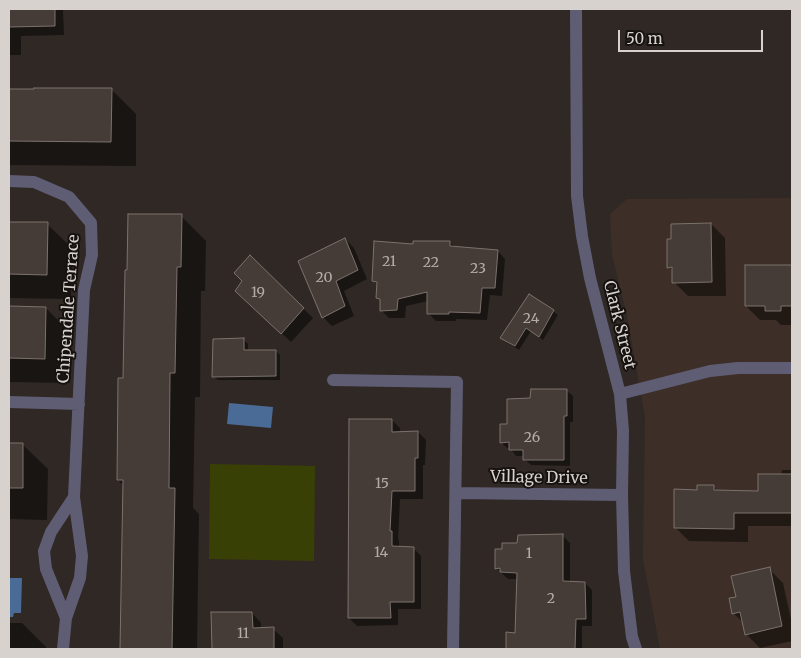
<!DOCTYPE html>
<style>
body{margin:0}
#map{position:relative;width:801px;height:658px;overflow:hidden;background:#302824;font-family:Merriweather,serif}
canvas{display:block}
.frame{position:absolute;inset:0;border:10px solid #d8d2cf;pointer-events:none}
.scale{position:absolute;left:618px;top:30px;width:145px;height:22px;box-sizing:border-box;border:2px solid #d8d2cf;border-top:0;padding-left:6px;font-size:15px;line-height:18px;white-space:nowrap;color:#d8d2cf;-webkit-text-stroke:4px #161210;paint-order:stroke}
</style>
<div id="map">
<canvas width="801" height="658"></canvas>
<div class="frame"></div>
<div class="scale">50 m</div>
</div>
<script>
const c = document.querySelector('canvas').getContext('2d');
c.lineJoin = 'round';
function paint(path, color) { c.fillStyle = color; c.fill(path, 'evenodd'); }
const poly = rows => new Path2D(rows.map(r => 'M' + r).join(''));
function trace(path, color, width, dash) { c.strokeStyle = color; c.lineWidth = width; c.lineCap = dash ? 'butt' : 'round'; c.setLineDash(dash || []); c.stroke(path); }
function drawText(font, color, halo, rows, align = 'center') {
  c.font = font + ' Merriweather,serif'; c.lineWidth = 4; c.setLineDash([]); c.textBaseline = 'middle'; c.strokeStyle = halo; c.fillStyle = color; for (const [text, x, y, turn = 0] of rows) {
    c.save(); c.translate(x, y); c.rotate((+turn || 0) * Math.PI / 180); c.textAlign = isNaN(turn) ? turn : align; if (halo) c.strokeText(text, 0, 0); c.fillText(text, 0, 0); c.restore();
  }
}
paint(poly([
 [792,198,792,649,660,649,643,559,645,417,627,316,612,255,610,214,627,199]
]), '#3d2f27');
paint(poly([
 [210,464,315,466,314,561,209,559]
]), '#394005');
paint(poly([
 [229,403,273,407,271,428,227,424],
 [9,578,22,578,21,613,14,613,13,617,9,617]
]), '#4b6b97');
paint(poly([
 [9,9,62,9,63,10,64,35,21,36,21,55,9,55],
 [9,89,111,89,136,114,136,166,9,165],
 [181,216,206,241,205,291,201,291,200,397,195,397,193,508,199,514,197,649,122,649,124,486,118,480,124,380],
 [9,223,47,224,72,248,71,299,9,298],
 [711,224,725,238,726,296,688,296,674,282,674,272,669,267],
 [345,239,354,248,367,279,344,291,354,316,332,326,323,317],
 [449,242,455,247,498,251,505,259,502,296,490,295,487,320,456,319,456,321,436,321,428,313,428,301,406,306,405,318,389,318,381,310,381,301,377,297,378,285,373,280,414,245],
 [250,257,313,318,291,342,246,300,244,281],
 [746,266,792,266,792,325,781,325,776,320,760,320,746,306],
 [9,307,46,308,70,333,70,383,9,382],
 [553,311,558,315,543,340,531,331,519,350,501,338],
 [243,339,248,344,248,351,276,351,280,355,280,380,218,380,213,376],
 [566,390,573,396,573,422,570,422,570,466,531,465,524,459,524,456,516,456,510,448,507,448,501,442,508,425,531,399],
 [392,420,400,428,400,433,418,432,426,440,425,465,423,465,423,499,400,499,398,539,399,540,399,548,413,548,421,556,421,609,398,609,398,625,357,626,349,618],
 [9,444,23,445,48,469,47,520,9,519],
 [782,470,792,470,792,526,748,526,748,542,689,541,675,527,698,491,713,486,719,492,760,493,781,476],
 [563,536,570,543,570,583,585,583,592,590,592,626,582,626,582,649,507,649,508,634,516,634,518,579,508,579,496,568,504,550,518,544],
 [769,569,783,583,792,624,792,641,760,648,746,634,744,623,733,613,737,598],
 [212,613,252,613,261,623,261,629,273,629,283,638,283,649,213,649],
 [9,623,22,623,46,647,46,649,9,649]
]), '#0007');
const building = poly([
 [9,9,55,9,55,26,9,27,9,9],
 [34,88,112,88,111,142,9,141,9,89,34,89,34,88],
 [128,214,182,214,181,267,177,267,175,373,170,373,169,488,175,488,172,649,120,649,123,480,117,480,118,378,123,378,125,270,127,270,128,214],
 [9,222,48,222,47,275,9,274,9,222],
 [711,223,712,282,672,283,672,267,667,268,667,239,671,239,671,224,711,223],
 [345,238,358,270,336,281,345,306,322,318,298,261,345,238],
 [374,241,413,244,413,241,450,241,450,246,498,250,495,288,482,288,480,313,449,312,449,314,427,314,427,292,398,299,397,310,380,311,380,299,376,298,377,282,372,281,374,241],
 [250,255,304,308,281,334,235,291,242,281,234,273,250,255],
 [745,265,792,265,792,306,781,306,781,311,765,311,765,306,745,306,745,265],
 [529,294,554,310,539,337,526,328,515,346,500,338,529,294],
 [9,306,46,307,45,359,9,358,9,306],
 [244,338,244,350,276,350,276,376,212,377,213,339,244,338],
 [531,389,567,389,567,416,564,416,564,460,523,460,523,450,509,450,509,442,500,443,500,424,507,424,507,399,530,398,531,389],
 [349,419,392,419,392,432,418,431,418,458,415,458,415,491,392,491,390,531,392,531,392,546,414,547,414,602,390,602,391,618,348,618,349,419],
 [9,443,23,443,23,488,9,488,9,443],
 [758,474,792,474,792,513,734,513,734,529,674,528,674,489,697,490,697,485,714,485,714,490,758,491,758,474],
 [563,534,563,581,585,582,586,619,576,619,575,649,506,649,506,632,515,633,517,573,500,572,500,568,495,569,495,549,502,549,502,543,517,543,518,535,563,534],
 [770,567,782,626,745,635,740,612,732,614,729,598,736,597,731,576,770,567],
 [211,612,252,612,253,628,274,627,274,649,212,649,211,612]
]);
paint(building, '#453c37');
trace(building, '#7c726d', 1);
trace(poly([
 [576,9,577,196,582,236,590,278,620,394,623,431,622,495,624,571,632,637,636,649],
 [9,181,34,182,69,197,91,223,92,255,84,290,74,497,82,556,80,578,66,618,63,649],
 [333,380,457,382,453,649],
 [620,394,710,371,738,368,792,368],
 [9,402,79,404],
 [456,493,622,495],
 [66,618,46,569,44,551,51,532,74,497]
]), '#5f5d74', 12);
drawText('14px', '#b3aca9', null, [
 ["21",389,262],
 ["22",431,263],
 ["23",478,269],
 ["20",324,278],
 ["19",258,293],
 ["24",531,319],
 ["26",532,438],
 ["15",382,484],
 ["14",381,553],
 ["1",529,554],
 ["2",551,599],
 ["11",243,634]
]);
drawText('16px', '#d8d2cf', '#161210', [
 ["Chipendale Terrace",69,309,-86],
 ["Clark Street",619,325,76],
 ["Village Drive",539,478,1]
]);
</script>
